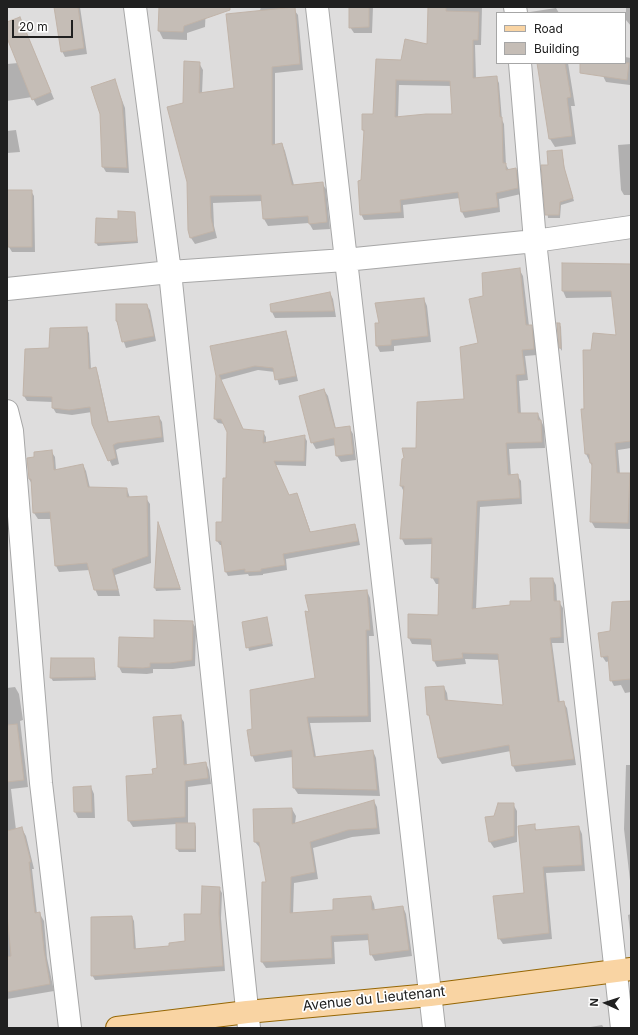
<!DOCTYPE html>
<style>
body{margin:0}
#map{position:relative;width:638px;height:1035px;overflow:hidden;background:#f0ede7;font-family:Inter,sans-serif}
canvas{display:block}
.frame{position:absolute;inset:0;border:8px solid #202020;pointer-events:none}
.legend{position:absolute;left:496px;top:12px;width:130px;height:52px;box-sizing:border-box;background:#fff;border:1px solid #a6a6a6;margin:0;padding:5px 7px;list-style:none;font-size:12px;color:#202020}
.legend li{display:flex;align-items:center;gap:8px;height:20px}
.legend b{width:20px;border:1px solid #a6a6a6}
.north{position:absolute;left:586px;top:983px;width:40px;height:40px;-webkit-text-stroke:3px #fff;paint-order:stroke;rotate:273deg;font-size:11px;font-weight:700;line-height:16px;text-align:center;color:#202020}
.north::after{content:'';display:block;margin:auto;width:14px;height:18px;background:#202020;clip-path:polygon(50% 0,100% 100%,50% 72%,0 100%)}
.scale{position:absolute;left:12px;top:20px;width:61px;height:18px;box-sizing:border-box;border:2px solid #202020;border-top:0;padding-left:5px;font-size:12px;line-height:14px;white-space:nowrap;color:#202020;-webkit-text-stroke:3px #fff;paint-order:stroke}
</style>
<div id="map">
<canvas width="638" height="1035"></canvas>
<div class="frame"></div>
<ul class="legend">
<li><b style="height:5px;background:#f9d4a3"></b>Road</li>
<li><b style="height:11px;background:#c5bdb6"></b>Building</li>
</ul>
<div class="north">N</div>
<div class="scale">20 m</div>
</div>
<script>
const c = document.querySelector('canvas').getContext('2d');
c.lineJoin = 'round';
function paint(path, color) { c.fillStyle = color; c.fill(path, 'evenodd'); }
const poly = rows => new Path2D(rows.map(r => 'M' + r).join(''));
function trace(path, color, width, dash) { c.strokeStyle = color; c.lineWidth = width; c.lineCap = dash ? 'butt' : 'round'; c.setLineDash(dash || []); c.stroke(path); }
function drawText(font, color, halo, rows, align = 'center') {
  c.font = font + ' Inter,sans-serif'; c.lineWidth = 3.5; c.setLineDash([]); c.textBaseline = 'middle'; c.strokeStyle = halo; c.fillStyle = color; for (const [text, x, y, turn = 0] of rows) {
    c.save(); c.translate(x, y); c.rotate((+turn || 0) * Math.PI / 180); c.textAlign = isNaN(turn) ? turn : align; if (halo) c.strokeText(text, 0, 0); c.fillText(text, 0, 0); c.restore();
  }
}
paint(poly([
 [7,7,631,7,631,1028,7,1028],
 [497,13,625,13,625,63,497,63]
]), '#dedddd');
paint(poly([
 [55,7,80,7,87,54,65,57,62,51],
 [159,7,206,7,205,27,187,33,187,40,163,39,159,31],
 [261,7,292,7,298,15,303,70,275,73,275,146,282,144,285,151,294,185,322,183,326,189,330,229,313,230,309,223,268,226,264,219,263,201,213,203,214,226,217,238,195,244,191,238,184,104,199,63,203,70,202,93,235,89],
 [350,7,373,7,372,33,354,33,350,27],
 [429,7,482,7,481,45,475,45,476,79,496,77,499,83,502,120,504,124,506,165,509,170,516,169,519,175,521,194,499,199,500,212,465,218,462,212,460,198,403,205,404,218,364,220,361,214,365,134,363,130,374,115,402,61,428,45],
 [399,85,451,86,453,115,398,118],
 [626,7,631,7,631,26,626,20],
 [556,8,559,13,530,13,530,12],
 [20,18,54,99,37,106,32,97,7,101,7,64,18,63,7,36,7,23],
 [625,57,631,58,630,85,606,82,603,76,605,63,625,63],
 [538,63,568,63,575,106,571,106,576,144,555,147,550,139],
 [114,80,125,108,129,173,106,172,103,167,101,114],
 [16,130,20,152,7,153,7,131],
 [631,144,631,195,624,195,621,190,618,145],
 [562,151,565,171,574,201,561,205,560,218,548,218,542,166,549,166],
 [7,191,31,191,34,196,35,252,12,252,9,247,9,231,7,231],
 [134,213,138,243,98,246,96,243,119,220],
 [631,265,631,448,618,450,620,474,629,474,631,477,631,529,595,528,591,521,592,466,586,454,585,410,592,351,618,336,612,297,566,298,563,291],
 [519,269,523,276,529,326,531,326,535,332,537,355,525,356,528,380,519,381,521,414,538,414,544,427,545,448,509,449,511,476,517,475,521,481,522,504,480,507,476,610,532,602,553,579,556,585,557,602,559,602,563,608,564,643,552,643,560,703,563,702,567,708,576,765,516,772,513,766,511,751,442,764,438,758,431,721,428,714,444,687,447,693,448,701,505,706,500,660,465,659,466,664,437,667,434,661,432,645,412,644,409,638,439,616,440,584,436,584,432,577,433,544,405,545,402,539,404,492,401,486,417,449,465,400,479,343,484,297],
 [330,293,333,299,336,317,275,318,272,312,271,305],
 [424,299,427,306,431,342,394,346,394,351,380,352,377,346],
 [146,305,150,310,156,341,126,348,116,320],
 [559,324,561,327,562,351,560,348],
 [86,328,89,333,91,369,95,368,98,374,109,423,159,417,162,422,164,442,120,448,116,450,119,464,112,466,93,423,92,412,72,415,56,413,53,408,53,402,27,401,24,396,50,349],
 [286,332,288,337,298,381,279,385,275,372,258,370,221,380,243,430,263,432,266,437,266,444,304,436,307,441,306,466,276,465,289,496,297,494,299,499,311,533,355,525,357,530,360,545,286,559,287,570,263,574,263,575,249,576,248,574,228,576,226,572,223,545,220,545,217,541,223,523,227,480,228,432,224,424,218,423,215,419,217,376],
 [324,390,328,396,336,429,349,427,353,434,356,460,341,462,337,456,336,445,316,449,312,442],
 [51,451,55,457,56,470,83,465,86,471,90,488,127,489,130,498,146,498,150,504,151,563,115,575,120,596,98,596,95,589,90,570,59,572,56,566,51,519,38,519,34,513,32,484,29,479,35,458],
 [159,526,181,590,156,591,155,588],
 [367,591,370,598,374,636,369,636,371,722,310,723,316,757,373,751,376,758,380,796,298,794,294,788,293,757,255,762,252,755,253,730,316,679,310,613],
 [631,602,631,692,625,693,621,685,614,686,611,680,610,661,606,662,602,656,611,632],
 [266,618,273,646,249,651,243,622],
 [192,622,196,628,195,666,173,669,153,669,153,673,147,674,122,673,119,667],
 [94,659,96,680,53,681,51,678],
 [15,687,19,694,23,720,20,721,28,787,11,789,16,830,22,829,26,836,34,869,32,869,37,914,40,914,44,921,47,958,54,991,7,999,7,688],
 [180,716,184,722,187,766,206,763,209,770,211,784,188,787,188,824,195,824,196,827,196,852,179,852,177,849,177,824,133,827,129,821,127,777,154,775,158,769],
 [626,765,631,765,631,889,624,829],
 [91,787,94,794,95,818,78,818,75,812,74,788],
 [374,801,377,807,380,834,352,837,313,848,318,879,294,883,293,914,334,911,371,897,374,904,375,911,403,907,406,914,412,956,375,961,371,954,370,940,334,942,335,964,266,968,262,962,267,883,261,849,255,842,255,810,292,809,296,816,295,824],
 [513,804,517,811,517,842,494,848,490,842,486,818,495,816],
 [534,825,537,831,579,827,582,834,585,871,546,873,552,939,503,944,499,938,525,894],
 [219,888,222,893,221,918,225,971,95,980,92,975,132,917,134,921,136,950,170,947,186,942],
 [631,914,631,939,628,915],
 [602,1025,604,1028,585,1028]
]), '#0003');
const building = poly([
 [54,7,78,7,84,48,61,52,54,7],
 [159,7,230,7,230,10,184,26,183,32,158,31,159,7],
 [295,7,300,64,272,67,272,145,282,143,292,185,323,182,327,222,309,224,308,216,263,219,261,195,210,196,211,218,214,231,190,238,188,230,187,182,167,107,183,103,184,61,200,62,199,93,234,88,226,14,295,7],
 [349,7,369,7,369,27,349,28,349,7],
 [428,7,446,7,446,11,479,12,478,40,473,40,473,78,497,76,500,117,502,117,503,163,506,163,506,170,516,168,518,188,496,193,498,207,461,212,458,192,400,200,401,212,360,215,358,181,361,180,364,130,362,130,362,114,373,114,376,59,401,60,405,39,427,44,428,7],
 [396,80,450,81,452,114,426,114,395,117,396,80],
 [20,17,51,92,32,100,7,38,7,22,20,17],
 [537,63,565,63,571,97,567,98,572,136,549,139,537,63],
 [580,63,629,63,627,80,580,73,580,63],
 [115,79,122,102,127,168,102,167,100,114,91,87,115,79],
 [562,150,564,167,573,198,560,202,559,215,545,215,541,165,548,165,547,151,562,150],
 [7,190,32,190,32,247,8,247,7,190],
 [118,211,135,212,137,241,95,243,96,218,118,219,118,211],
 [562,263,631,264,631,441,615,443,617,473,630,473,628,523,590,522,592,463,590,463,589,454,585,454,581,409,584,409,583,350,591,350,593,333,616,335,611,291,562,291,562,263],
 [520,268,526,325,532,325,534,349,522,350,525,374,516,375,518,413,538,413,538,420,541,420,542,442,506,443,508,475,518,474,520,498,477,501,472,609,510,605,510,601,531,601,530,578,553,578,554,601,560,601,561,637,550,638,558,702,564,701,574,759,512,766,509,745,438,758,429,715,427,715,425,687,444,686,445,700,503,705,498,654,462,653,463,658,433,661,431,639,408,638,408,614,438,615,439,578,431,578,432,538,400,539,404,486,400,486,402,459,404,458,402,448,416,448,417,402,464,399,460,347,478,343,469,299,483,296,482,273,520,268],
 [330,292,334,311,271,312,270,304,330,292],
 [424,298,428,336,391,340,391,345,376,346,375,323,379,323,375,303,424,298],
 [116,304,147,304,154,336,122,342,117,321,116,321,116,304],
 [557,323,560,323,561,348,559,348,557,323],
 [87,327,89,369,96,367,108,422,159,416,162,437,117,443,113,445,116,458,108,461,92,424,90,407,69,410,52,408,52,397,23,396,25,349,49,348,50,328,87,327],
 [286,331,296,376,275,380,273,368,255,366,219,375,243,429,264,431,263,443,305,435,304,461,274,461,289,495,297,493,310,532,355,524,358,541,283,554,285,565,261,569,261,571,245,572,245,569,225,572,221,541,216,541,216,522,222,522,223,478,226,478,227,432,221,419,214,419,216,376,210,346,286,331],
 [324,389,335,428,350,426,353,454,336,456,334,438,311,443,299,396,324,389],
 [52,450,54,470,83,464,88,487,127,488,127,497,147,496,148,556,112,569,118,590,94,590,87,563,55,566,50,512,33,513,31,479,29,479,27,458,34,457,34,452,52,450],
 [158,522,180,588,154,588,158,522],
 [367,590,370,630,366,630,368,716,307,717,314,757,373,750,377,790,293,788,292,750,251,756,247,730,252,729,250,690,315,678,305,611,309,612,305,595,367,590],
 [631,601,631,679,610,681,608,656,601,657,598,633,610,631,612,602,631,601],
 [267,617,272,643,246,648,242,622,267,617],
 [154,620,193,621,192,660,170,663,150,663,150,667,143,668,118,667,119,637,154,638,154,620],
 [51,658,94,658,95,677,50,678,51,658],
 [181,715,184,765,206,762,208,778,185,781,185,817,128,821,126,776,153,774,152,769,157,768,153,717,181,715],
 [17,724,24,780,7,782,7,725,17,724],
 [91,786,92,812,74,812,73,787,91,786],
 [374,800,377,828,348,830,310,842,315,872,291,877,290,913,333,910,333,899,371,896,372,910,403,906,409,950,370,955,368,934,331,936,332,958,261,962,262,882,266,882,259,842,254,842,253,809,292,808,292,824,374,800],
 [498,803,514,803,514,836,489,842,485,817,494,816,498,803],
 [176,823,195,823,195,849,176,849,176,823],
 [535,824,535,830,579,826,582,865,543,867,549,933,498,939,493,896,524,893,518,826,535,824],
 [22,827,31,862,29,862,35,913,40,912,44,950,50,984,7,992,7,957,11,956,7,914,7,831,22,827],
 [202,886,220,887,219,913,223,966,91,976,91,917,132,916,134,949,169,946,169,943,185,941,184,914,201,914,202,886]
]);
paint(building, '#c5bdb6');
trace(building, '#c1b4a9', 1);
const minor = poly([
 [135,7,170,272,249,1028],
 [317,7,434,1028],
 [515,7,516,13],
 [520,63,535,241,622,1028],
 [7,289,170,272,345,260,535,241,631,227],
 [7,411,12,431,41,783,70,1028]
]);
const major = poly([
 [117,1028,247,1012,430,995,631,969]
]);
trace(minor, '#a7a7a7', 24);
trace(major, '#966705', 24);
trace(minor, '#fff', 22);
trace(major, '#f9d4a3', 22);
drawText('14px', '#202020', '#fff', [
 ["Avenue du Lieutenant",374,999,-6]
]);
</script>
